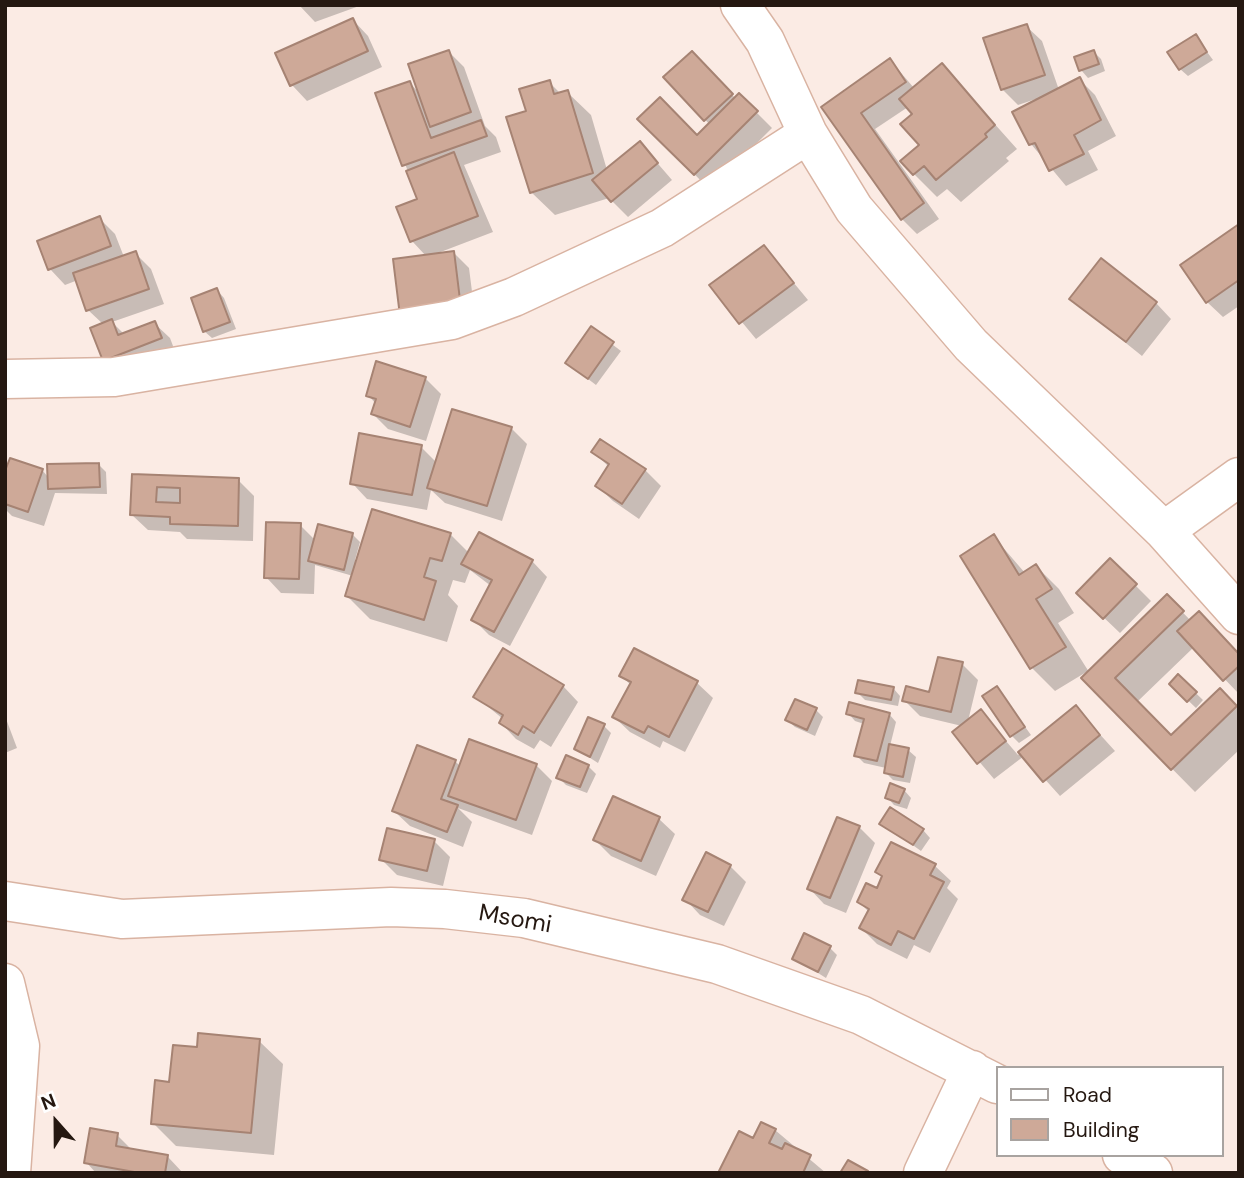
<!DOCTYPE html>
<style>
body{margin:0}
#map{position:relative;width:1244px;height:1178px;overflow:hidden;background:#fbebe4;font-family:"DM Sans",sans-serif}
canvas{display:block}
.frame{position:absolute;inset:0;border:7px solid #251811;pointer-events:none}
.legend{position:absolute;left:996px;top:1066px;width:228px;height:91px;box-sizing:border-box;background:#fff;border:2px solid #a8a3a0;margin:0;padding:9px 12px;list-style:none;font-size:21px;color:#251811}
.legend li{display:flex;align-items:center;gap:14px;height:35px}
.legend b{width:35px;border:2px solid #a8a3a0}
.north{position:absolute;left:21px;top:1087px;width:70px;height:70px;-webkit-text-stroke:5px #fff;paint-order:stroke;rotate:339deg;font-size:19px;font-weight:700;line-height:28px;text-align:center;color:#251811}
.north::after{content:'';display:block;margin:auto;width:24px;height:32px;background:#251811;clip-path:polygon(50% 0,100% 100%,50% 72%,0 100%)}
</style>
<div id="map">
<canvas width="1244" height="1178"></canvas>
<div class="frame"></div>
<ul class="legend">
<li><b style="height:9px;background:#fff"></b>Road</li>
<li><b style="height:19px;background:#cea998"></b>Building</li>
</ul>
<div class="north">N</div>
</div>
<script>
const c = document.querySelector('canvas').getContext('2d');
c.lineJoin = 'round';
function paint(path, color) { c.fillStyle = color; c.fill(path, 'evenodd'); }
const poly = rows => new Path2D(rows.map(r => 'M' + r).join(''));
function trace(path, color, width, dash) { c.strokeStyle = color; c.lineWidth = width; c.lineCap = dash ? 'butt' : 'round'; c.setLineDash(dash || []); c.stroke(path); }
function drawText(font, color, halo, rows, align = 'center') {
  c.font = font + ' "DM Sans",sans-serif'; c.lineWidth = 6; c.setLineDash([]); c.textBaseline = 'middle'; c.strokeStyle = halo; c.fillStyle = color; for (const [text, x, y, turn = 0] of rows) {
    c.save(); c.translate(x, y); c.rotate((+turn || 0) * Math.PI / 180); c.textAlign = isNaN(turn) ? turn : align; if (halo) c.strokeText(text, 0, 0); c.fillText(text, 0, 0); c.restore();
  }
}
paint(poly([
 [299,5,362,5,315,22],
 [353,20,368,36,382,67,307,101,292,85],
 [1026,26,1042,41,1059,90,1079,79,1095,95,1116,136,1088,151,1098,170,1066,186,1031,144,1036,99,1018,105,1002,89],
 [1196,37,1213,60,1188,76,1180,69],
 [449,52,464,67,485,126,496,137,501,152,464,165,493,232,438,253,453,252,469,268,476,323,426,256,412,241,399,208,419,200,378,94,410,83,420,94],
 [1094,52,1101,59,1105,71,1088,78,1081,70],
 [692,53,736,99,739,95,772,128,710,190,640,119,697,137,710,125,666,77],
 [890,60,914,88,942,65,1017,149,1006,158,1009,161,961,202,947,189,937,197,914,174,921,145,914,114,908,107,875,129,939,219,917,234,902,219,823,107],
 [549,82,561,94,567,92,591,115,607,170,640,143,672,180,628,217,609,198,555,215,531,192,528,112],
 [99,218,115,234,124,257,135,253,151,269,164,304,112,322,124,334,154,323,170,338,176,354,104,360,103,324,88,310,78,280,65,285,50,269],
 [1239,226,1239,306,1223,317,1207,302],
 [764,247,808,300,756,339,712,286],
 [217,290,224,298,236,329,212,338,204,331],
 [1071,299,1156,303,1171,319,1142,356],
 [592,329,621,351,596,385,567,363],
 [425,378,441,394,426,441,388,429,373,414,376,404,368,395],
 [511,428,527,444,502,521,445,503,431,490,427,510,367,499,352,483,421,447,437,463],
 [594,452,645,470,661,486,639,519,613,501,597,486,609,467],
 [98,464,106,472,107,494,55,493,44,526,12,516,5,509,5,476,42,470,49,478],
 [133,476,238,480,254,496,253,541,187,539,180,532,148,530,132,515],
 [300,525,315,540,352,534,360,542,355,560,358,561,450,534,469,553,532,561,547,577,510,646,489,635,473,619,491,586,470,570,465,583,453,580,448,595,458,606,447,642,370,619,347,596,353,576,315,565,314,594,281,593,266,577],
 [994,537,1025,573,1036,566,1059,589,1074,613,1058,623,1089,672,1167,596,1191,621,1239,656,1239,694,1194,647,1137,702,1172,738,1220,691,1239,710,1239,750,1195,792,1083,678,1088,671,1055,691,1032,668,962,556],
 [1110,560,1151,601,1120,633,1078,593],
 [962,664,978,680,968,721,981,712,1018,755,1076,708,1115,751,1060,796,1024,756,994,779,954,732,962,726,920,716,904,700,930,694],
 [621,676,697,683,713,698,685,752,663,741,660,748,630,732,614,717,631,685],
 [1178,676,1203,700,1196,708,1171,684],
 [563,686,578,702,551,747,540,740,534,749,516,739,501,723,503,719,475,696],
 [893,688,900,696,898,706,865,700,857,692],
 [997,688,1031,735,1019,743,1012,736],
 [816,710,823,717,815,736,795,727,787,720],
 [848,713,889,714,896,722,890,746,908,750,916,757,910,783,893,780,885,772,886,768,864,763,856,755,864,724,855,721],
 [5,716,17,748,5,753],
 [604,726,611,733,598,763,576,749],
 [455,761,461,767,536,765,552,781,532,835,458,808,472,822,463,847,410,826,394,811],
 [588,766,596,774,587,793,566,785,558,777],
 [904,790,911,798,907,809,894,805,887,797],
 [614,799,659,819,675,834,656,876,611,856,595,840],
 [882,823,923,830,930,838,921,851],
 [859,827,875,843,846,913,824,904,809,888],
 [434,841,450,857,443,886,397,875,381,859],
 [730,866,746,882,724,926,700,915,685,899],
 [935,866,951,881,947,888,958,899,930,953,914,945,907,959,877,944,861,928,869,912,859,902,877,890,883,878,877,872],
 [830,948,837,955,826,978,794,958],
 [259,1041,283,1064,274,1155,176,1146,153,1123,171,1084,198,1048],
 [775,1130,826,1173,721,1173,754,1140],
 [117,1135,133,1151,168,1157,183,1173,96,1173,86,1162]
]), '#0003');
const building = poly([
 [353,18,368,51,290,86,275,53,353,18],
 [1027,24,1045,75,1001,90,983,38,1027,24],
 [1196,34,1207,52,1179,70,1167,52,1196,34],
 [449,50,471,112,430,127,408,64,449,50],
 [1094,50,1099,64,1079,71,1074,57,1094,50],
 [692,51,733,94,704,121,663,77,692,51],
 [890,58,906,82,861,113,924,203,901,220,821,107,890,58],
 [942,63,995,125,985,134,987,137,936,180,924,166,913,175,900,161,919,145,900,124,912,114,899,99,942,63],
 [1080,77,1101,120,1074,135,1084,154,1049,171,1035,143,1029,145,1012,112,1080,77],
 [550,80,554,94,568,90,593,173,530,193,506,117,526,111,519,89,550,80],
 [410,81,431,138,481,120,487,136,402,166,375,93,410,81],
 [739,93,758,111,694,175,637,119,660,97,697,135,739,93],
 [640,141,658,163,611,202,592,180,640,141],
 [454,152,478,216,410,242,396,207,417,199,406,171,454,152],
 [100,216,111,246,48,270,37,241,100,216],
 [1239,224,1239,280,1206,303,1180,265,1239,224],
 [764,245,794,283,739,324,709,285,764,245],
 [136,251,149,289,86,311,73,273,136,251],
 [454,251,461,308,400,316,393,259,454,251],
 [1101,258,1157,302,1126,342,1069,299,1101,258],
 [217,288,230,322,203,332,191,298,217,288],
 [112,319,118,335,155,321,162,338,103,361,90,328,112,319],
 [591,326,614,342,588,379,565,363,591,326],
 [376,361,426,377,410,427,371,414,376,399,366,396,376,361],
 [452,409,512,427,487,506,427,488,452,409],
 [359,433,422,445,412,495,350,484,359,433],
 [600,439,646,469,622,504,595,486,609,464,591,452,600,439],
 [10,458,43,469,28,512,5,504,5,471,10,458],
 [99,463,100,487,48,489,47,464,99,463],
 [132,474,239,478,238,526,170,524,170,517,130,515,132,474],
 [157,487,180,488,180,503,156,502,157,487],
 [372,509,451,533,442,561,430,558,424,577,436,581,424,620,345,596,372,509],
 [266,522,301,523,299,579,264,578,266,522],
 [318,524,353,533,344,570,308,561,318,524],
 [479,532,533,560,494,632,471,620,492,580,461,564,479,532],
 [994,534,1019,575,1036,564,1052,589,1036,599,1066,647,1030,669,960,556,994,534],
 [1110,558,1137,584,1103,619,1076,593,1110,558],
 [1167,594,1184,611,1115,678,1171,735,1220,688,1237,706,1171,770,1081,678,1167,594],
 [1199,611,1239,654,1239,666,1223,681,1177,631,1199,611],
 [503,648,564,685,534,733,523,726,518,735,499,723,503,715,473,697,503,648],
 [634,648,698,681,669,737,648,726,644,733,612,717,631,682,619,676,634,648],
 [938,657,963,662,951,712,902,701,906,686,929,692,938,657],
 [1178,674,1197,692,1187,702,1169,684,1178,674],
 [858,680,894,687,891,700,855,693,858,680],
 [997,686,1025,727,1010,737,982,696,997,686],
 [795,699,817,708,807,730,785,720,795,699],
 [849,702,890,713,877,761,854,756,864,719,846,714,849,702],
 [1076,705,1100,735,1043,782,1018,752,1076,705],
 [981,709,1006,741,977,764,952,732,981,709],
 [588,717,605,724,590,757,574,749,588,717],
 [469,739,537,764,516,820,448,796,469,739],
 [889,744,909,748,903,777,884,773,889,744],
 [417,745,456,760,441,799,458,805,447,832,392,811,417,745],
 [566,755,589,765,580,787,556,778,566,755],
 [890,783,905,789,899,803,885,798,890,783],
 [613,796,660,817,641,861,593,840,613,796],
 [890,807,924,829,913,845,879,824,890,807],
 [837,817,860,826,830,898,807,889,837,817],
 [387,828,435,839,427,871,379,860,387,828],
 [891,842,936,864,930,875,944,882,914,939,898,931,891,945,859,928,869,909,857,902,866,883,877,888,882,876,875,872,891,842],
 [706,852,731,865,708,912,682,900,706,852],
 [804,933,831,946,818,972,792,959,804,933],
 [198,1033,260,1039,251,1133,151,1124,155,1080,169,1082,173,1045,197,1047,198,1033],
 [761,1122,776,1129,769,1143,782,1149,785,1143,811,1155,803,1173,718,1173,739,1131,753,1138,761,1122],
 [90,1128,118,1133,116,1146,168,1155,165,1173,140,1173,84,1163,90,1128],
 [848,1160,868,1171,867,1173,840,1173,848,1160]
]);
paint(building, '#cea998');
trace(building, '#a68373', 2);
const minor = poly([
 [740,5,765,41,808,134,854,209,971,345,1164,531,1239,615],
 [5,379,114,377,452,320,514,297,662,228,808,134],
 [1164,531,1239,477],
 [5,901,122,919,391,907,445,909,524,918,717,964,861,1015,997,1084],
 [5,983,20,1046,11,1173],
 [1122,1155,1153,1173],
 [923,1173,972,1070]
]);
trace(minor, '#d9b3a2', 41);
trace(minor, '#fff', 38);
drawText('24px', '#251811', '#fff', [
 ["Msomi",515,920,10]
]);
</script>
